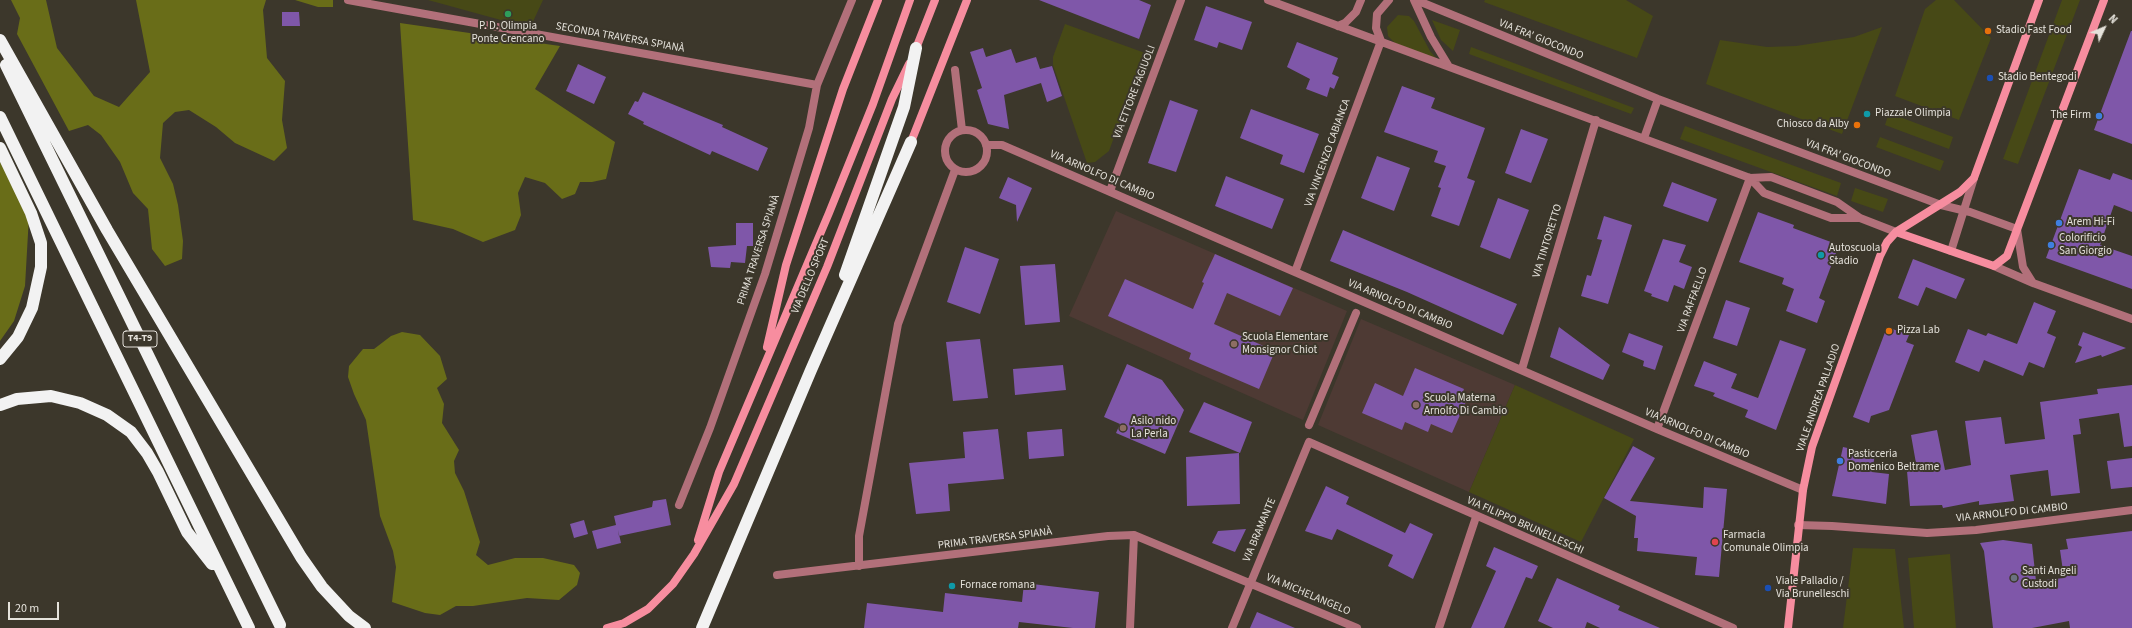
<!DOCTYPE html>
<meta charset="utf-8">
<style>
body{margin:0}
#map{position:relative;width:2132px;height:628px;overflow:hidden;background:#3c372b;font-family:"Source Sans 3",sans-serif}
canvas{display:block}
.north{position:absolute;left:2084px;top:8px;width:40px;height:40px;-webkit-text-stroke:3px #3c372b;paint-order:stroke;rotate:46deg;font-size:11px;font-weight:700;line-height:16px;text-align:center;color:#e5e2db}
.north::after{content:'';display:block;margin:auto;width:14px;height:18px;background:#e5e2db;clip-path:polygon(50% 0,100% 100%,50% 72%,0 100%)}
.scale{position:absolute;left:8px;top:602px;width:51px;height:18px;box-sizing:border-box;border:2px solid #e5e2db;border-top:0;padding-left:5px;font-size:12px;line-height:14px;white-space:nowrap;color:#e5e2db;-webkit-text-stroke:3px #3c372b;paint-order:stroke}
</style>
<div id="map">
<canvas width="2132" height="628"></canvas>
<div class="north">N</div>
<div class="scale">20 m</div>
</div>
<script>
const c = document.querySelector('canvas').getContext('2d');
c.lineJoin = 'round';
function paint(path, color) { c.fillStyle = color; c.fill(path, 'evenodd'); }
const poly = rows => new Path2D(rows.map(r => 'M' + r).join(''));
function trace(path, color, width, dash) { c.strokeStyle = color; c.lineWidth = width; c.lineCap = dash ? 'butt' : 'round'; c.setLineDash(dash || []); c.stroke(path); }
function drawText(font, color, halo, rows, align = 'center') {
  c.font = font + ' "Source Sans 3",sans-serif'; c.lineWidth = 4; c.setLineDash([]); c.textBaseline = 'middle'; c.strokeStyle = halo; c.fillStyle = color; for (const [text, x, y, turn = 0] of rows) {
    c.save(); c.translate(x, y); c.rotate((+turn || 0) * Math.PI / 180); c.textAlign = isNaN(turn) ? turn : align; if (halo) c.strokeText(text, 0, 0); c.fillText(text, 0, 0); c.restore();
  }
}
paint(poly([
 [1116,211,1347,311,1303,420,1069,316],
 [1361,319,1515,385,1469,492,1318,425]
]), '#4e3a34');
paint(poly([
 [428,0,543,0,530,28],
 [1485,0,1626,0,1653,16,1637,58,1484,2],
 [1936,0,1954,0,1991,38,1959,120,1895,96,1925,9],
 [2062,0,2080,0,2018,164,2003,159],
 [1398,15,1409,16,1414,21,1430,51,1436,58,1435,59,1395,43,1388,36,1387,27],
 [1432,20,1460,30,1453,51,1441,40],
 [1065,24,1145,53,1109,151,1095,162,1087,163,1053,65,1053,57],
 [1882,27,1842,134,1706,84,1720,40,1767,47,1796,46,1854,37],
 [1471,47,1634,108,1631,114,1469,54],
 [1889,113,1953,137,1949,149,1885,125],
 [1685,126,1841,183,1837,196,1680,139],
 [1880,137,1944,161,1940,171,1876,147],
 [1855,188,1888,199,1883,212,1851,201],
 [1515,385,1634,439,1581,542,1469,492],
 [1853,548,1895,549,1904,628,1843,628],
 [1950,554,1956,628,1914,628,1908,558]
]), '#474916');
paint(poly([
 [11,0,46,0,57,48,94,96,119,107,150,72,136,0,266,0,263,10,267,58,285,81,282,120,287,148,274,161,235,143,216,127,189,110,175,112,163,123,160,158,173,184,178,205,183,241,182,259,165,266,152,249,148,209,133,193,120,162,101,135,88,125,69,131,17,34,20,18],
 [295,0,333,0,333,7,318,7],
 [400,23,560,46,535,89,615,142,606,179,592,182,580,182,575,194,562,199,545,183,525,177,518,193,521,215,515,230,483,242,453,229,413,220],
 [0,162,29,216,25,286,14,321,0,341],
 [402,332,420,335,440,356,447,379,437,388,444,404,442,423,459,450,454,461,455,473,464,491,480,542,476,555,488,565,515,558,543,558,574,565,580,573,577,585,559,600,527,598,473,606,456,606,440,615,425,613,392,602,396,567,393,551,380,516,366,420,354,394,348,377,349,366,363,349,374,349,391,336]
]), '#696d18');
paint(poly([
 [1039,0,1139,0,1151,5,1139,39],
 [1206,6,1252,22,1242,50,1219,42,1217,48,1194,40],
 [282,12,299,12,300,26,282,26],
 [2131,31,2132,31,2132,144,2094,130],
 [1297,42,1338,58,1332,74,1339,77,1334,89,1330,87,1327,97,1306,89,1310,79,1287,67],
 [983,48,986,57,1011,49,1016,63,1036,57,1040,69,1052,66,1062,96,1047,102,1041,83,1004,95,1009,129,988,124,977,90,982,88,970,52],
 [578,64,606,77,594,104,566,91],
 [1402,86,1435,98,1431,108,1485,128,1467,178,1475,181,1459,226,1431,216,1441,188,1438,187,1446,166,1434,162,1438,151,1384,132],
 [643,92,723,125,722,127,768,148,758,171,712,151,710,155,643,124,644,122,628,114,635,101,638,102],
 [1170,100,1198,110,1176,172,1148,163],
 [1251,109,1319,134,1304,173,1280,164,1283,155,1240,138],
 [1521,129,1548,139,1531,183,1505,173],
 [1377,156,1410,168,1394,211,1361,198],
 [2079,169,2110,180,2113,173,2132,180,2132,212,2114,205,2100,245,2132,256,2132,289,2046,258],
 [1226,176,1284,199,1272,229,1215,206],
 [1008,177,1032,188,1017,222,1016,205,999,198],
 [1672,182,1717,199,1708,222,1663,206],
 [1498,198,1529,210,1510,259,1480,247],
 [1758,212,1794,225,1793,228,1839,245,1819,298,1825,301,1817,323,1786,311,1794,289,1782,284,1784,278,1739,262],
 [1604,216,1632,225,1608,304,1581,296,1587,275,1591,276,1602,240,1597,239],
 [736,223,753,223,753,246,747,246,745,263,731,262,730,268,711,267,708,247,736,245],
 [1343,230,1517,304,1503,335,1407,292,1330,261],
 [1663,239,1686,245,1679,262,1692,267,1684,289,1674,285,1668,302,1651,296,1652,294,1644,291],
 [965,247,999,259,980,314,947,302],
 [1215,254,1293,288,1280,316,1227,293,1214,324,1275,351,1259,389,1189,359,1191,353,1108,316,1125,279,1193,309,1204,283,1202,282],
 [1913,259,1965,279,1956,299,1926,287,1918,306,1898,298],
 [1055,264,1060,322,1025,325,1020,266],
 [1726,300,1750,308,1737,346,1713,338],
 [2034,302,2056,311,2047,333,2056,337,2044,368,2029,362,2023,376,1984,360,1979,372,1955,362,1968,329,1986,336,1988,333,2017,344],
 [1559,327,1610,365,1603,380,1550,357],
 [1887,327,1909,335,1906,342,1914,345,1889,410,1871,416,1869,423,1853,417],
 [2083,332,2099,338,2126,348,2102,357,2101,355,2075,363,2082,347,2078,345],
 [1629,333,1663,346,1655,370,1643,366,1644,361,1622,352],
 [980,339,988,398,953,401,946,342],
 [1780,340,1806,349,1776,430,1745,417,1748,410,1713,396,1715,393,1694,386,1704,361,1737,374,1731,388,1758,398],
 [1127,364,1162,380,1184,410,1165,454,1116,433,1120,424,1104,417],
 [1063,365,1066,390,1015,395,1013,369],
 [1415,368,1464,389,1462,394,1468,397,1452,433,1431,424,1428,432,1405,422,1402,430,1362,413,1375,383,1403,396],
 [2132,385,2132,446,2124,447,2119,413,2079,419,2081,434,2073,435,2080,493,2051,496,2048,470,2010,475,2014,501,1979,505,1979,501,1943,508,1942,505,1910,506,1907,471,1917,469,1911,435,1937,430,1945,470,1971,465,1965,421,2001,417,2005,444,2045,439,2040,402,2098,394,2097,389],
 [1204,402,1252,422,1240,453,1189,432],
 [998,429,1004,479,948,484,950,511,916,514,909,463,965,458,963,432],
 [1062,429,1064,456,1029,459,1027,432],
 [1633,446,1655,458,1630,501,1703,508,1704,487,1727,489,1719,577,1695,575,1697,557,1637,551,1638,538,1634,538,1636,516,1604,498],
 [1843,447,1875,454,1872,472,1889,474,1886,504,1832,496],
 [1239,453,1240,504,1187,506,1186,457],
 [2132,458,2132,487,2111,489,2107,461],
 [1326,486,1349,497,1346,504,1405,533,1410,523,1433,534,1413,579,1388,566,1393,555,1337,529,1332,540,1305,531],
 [666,499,671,525,619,536,618,530,621,543,597,549,592,531,616,525,614,516,652,507,653,501],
 [584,520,588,534,574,538,570,524],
 [1246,529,1235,552,1212,543,1218,531],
 [2132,531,2132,628,2070,628,2069,621,2032,628,1993,628,1984,551,1980,543,2003,540,2032,544,2036,581,2064,578,2060,550,2068,549,2066,539],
 [1494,547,1538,566,1532,579,1526,577,1504,628,1471,628,1496,571,1486,566],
 [1557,578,1620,606,1618,610,1660,628,1600,628,1587,622,1585,628,1553,628,1538,621],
 [1024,583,1099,592,1095,628,1073,628,1019,622,1018,628,864,628,867,603,943,612,945,593,1022,602],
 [1257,612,1295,628,1250,628]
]), '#7f57a9');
trace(poly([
 [348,0,817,85],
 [1268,0,1750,178,1771,177,1837,202,1860,218,1896,232],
 [1414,0,1431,37,1448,65],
 [1416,0,1658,99,1941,205,1970,212,2017,229,2023,267,2033,283],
 [1338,26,1345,23,1356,12,1361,0],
 [955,70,962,130],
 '945 151a21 21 0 1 1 42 0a21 21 0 1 1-42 0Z',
 [1644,138,1658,99],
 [986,145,1002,145,1657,429,1803,490],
 [1750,178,1764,193,1831,218,1860,218],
 [1110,191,1181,0],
 [1951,251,1974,178],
 [1994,266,2033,283,2132,319],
 [1295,272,1381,41,1376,28,1377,14,1389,0],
 [1522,369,1596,120],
 [1309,425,1356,313],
 [1657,429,1750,178],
 [679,505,710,428,765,274,809,128,817,85,852,0],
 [1798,525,1832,526,1927,533,1976,530,2132,510],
 [859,566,859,536,898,324,955,170],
 [777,575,1108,536,1134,535,1357,628],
 [1130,628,1134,535],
 [1232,628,1309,442,1733,628],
 [1439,628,1476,517]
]), '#b2707a', 8);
trace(poly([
 [915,51,935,0],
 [911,142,967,0],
 [1896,232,1994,266,2007,256,2104,0],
 [767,347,786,265,843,89,878,0],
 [698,540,719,472,829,213,873,104,910,0],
 [607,628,624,623,648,609,673,584,694,554,734,484,827,267,892,99,909,64],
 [1788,628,1803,490,1812,447,1880,256,1887,242,1896,232,1960,192,1974,178,2039,0]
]), '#f78d9f', 8);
trace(poly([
 [0,40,107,230,301,557,322,587,349,616,365,628],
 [6,65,280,625],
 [0,117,249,628],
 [0,148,31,213,41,243,41,267,32,308,18,337,0,359],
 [845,275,904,107,916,48],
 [0,405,17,399,51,396,80,403,107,415,131,432,147,453,158,472,187,532,212,564],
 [702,628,811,370,911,142]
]), '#f2f2f2', 12);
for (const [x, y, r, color] of [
 [508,14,4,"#2e9e5b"],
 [1988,31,4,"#e8710a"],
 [1990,78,4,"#1a4fb4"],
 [1867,114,4,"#0f9aa8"],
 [2099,116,4,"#3f7fe0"],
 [1857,125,4,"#e8710a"],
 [2059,223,4,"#3f7fe0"],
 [2051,245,4,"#3f7fe0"],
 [1821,255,4,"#0f9aa8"],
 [1889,331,4,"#e8710a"],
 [1234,344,4,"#8d6e63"],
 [1416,405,4,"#8d6e63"],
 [1123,428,4,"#8d6e63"],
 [1840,461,4,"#3f7fe0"],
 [1715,542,4,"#e0444e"],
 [2014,578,4,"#6b7280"],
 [952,586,4,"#0f9aa8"],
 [1768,588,4,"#1a4fb4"]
]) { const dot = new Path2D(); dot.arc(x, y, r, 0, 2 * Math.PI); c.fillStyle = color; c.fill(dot); trace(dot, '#3c372b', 1.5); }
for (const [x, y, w] of [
 [140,339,34]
]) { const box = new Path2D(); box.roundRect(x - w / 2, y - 8, w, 16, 3); c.fillStyle = '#3c372b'; c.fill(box); trace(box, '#e5e2db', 1); }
drawText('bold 10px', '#e5e2db', null, [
 ["T4-T9",140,339]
]);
drawText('11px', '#e5e2db', '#3c372b', [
 ["P. D. Olimpia",508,27,"center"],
 ["Ponte Crencano",508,40,"center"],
 ["Stadio Fast Food",1996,31],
 ["Stadio Bentegodi",1998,78],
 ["Piazzale Olimpia",1875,114],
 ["The Firm",2091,116,"right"],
 ["Chiosco da Alby",1849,125,"right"],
 ["Arem Hi-Fi",2067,223],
 ["Colorificio",2059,239],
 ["San Giorgio",2059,252],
 ["Autoscuola",1829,249],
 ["Stadio",1829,262],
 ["Pizza Lab",1897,331],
 ["Scuola Elementare",1242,338],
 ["Monsignor Chiot",1242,351],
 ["Scuola Materna",1424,399],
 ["Arnolfo Di Cambio",1424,412],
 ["Asilo nido",1131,422],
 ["La Perla",1131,435],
 ["Pasticceria",1848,455],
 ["Domenico Beltrame",1848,468],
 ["Farmacia",1723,536],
 ["Comunale Olimpia",1723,549],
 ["Santi Angeli",2022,572],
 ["Custodi",2022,585],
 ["Viale Palladio /",1776,582],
 ["Via Brunelleschi",1776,595],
 ["Fornace romana",960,586]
], 'left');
drawText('11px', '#e5e2db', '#3c372b', [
 ["SECONDA TRAVERSA SPIANÀ",620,38,10],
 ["VIA FRA' GIOCONDO",1541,40,22],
 ["VIA ETTORE FAGIUOLI",1135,92,-69],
 ["VIA VINCENZO CABIANCA",1328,153,-70],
 ["VIA FRA' GIOCONDO",1848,159,21],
 ["VIA ARNOLFO DI CAMBIO",1102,176,23],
 ["VIA TINTORETTO",1548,241,-73],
 ["PRIMA TRAVERSA SPIANÀ",759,250,-72],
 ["VIA DELLO SPORT",811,276,-67],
 ["VIA RAFFAELLO",1693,300,-70],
 ["VIA ARNOLFO DI CAMBIO",1400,305,23],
 ["VIALE ANDREA PALLADIO",1819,398,-71],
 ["VIA ARNOLFO DI CAMBIO",1697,434,23],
 ["VIA ARNOLFO DI CAMBIO",2012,513,-6],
 ["VIA FILIPPO BRUNELLESCHI",1525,526,24],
 ["VIA BRAMANTE",1260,530,-67],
 ["PRIMA TRAVERSA SPIANÀ",995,539,-7],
 ["VIA MICHELANGELO",1308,595,23]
]);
</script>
